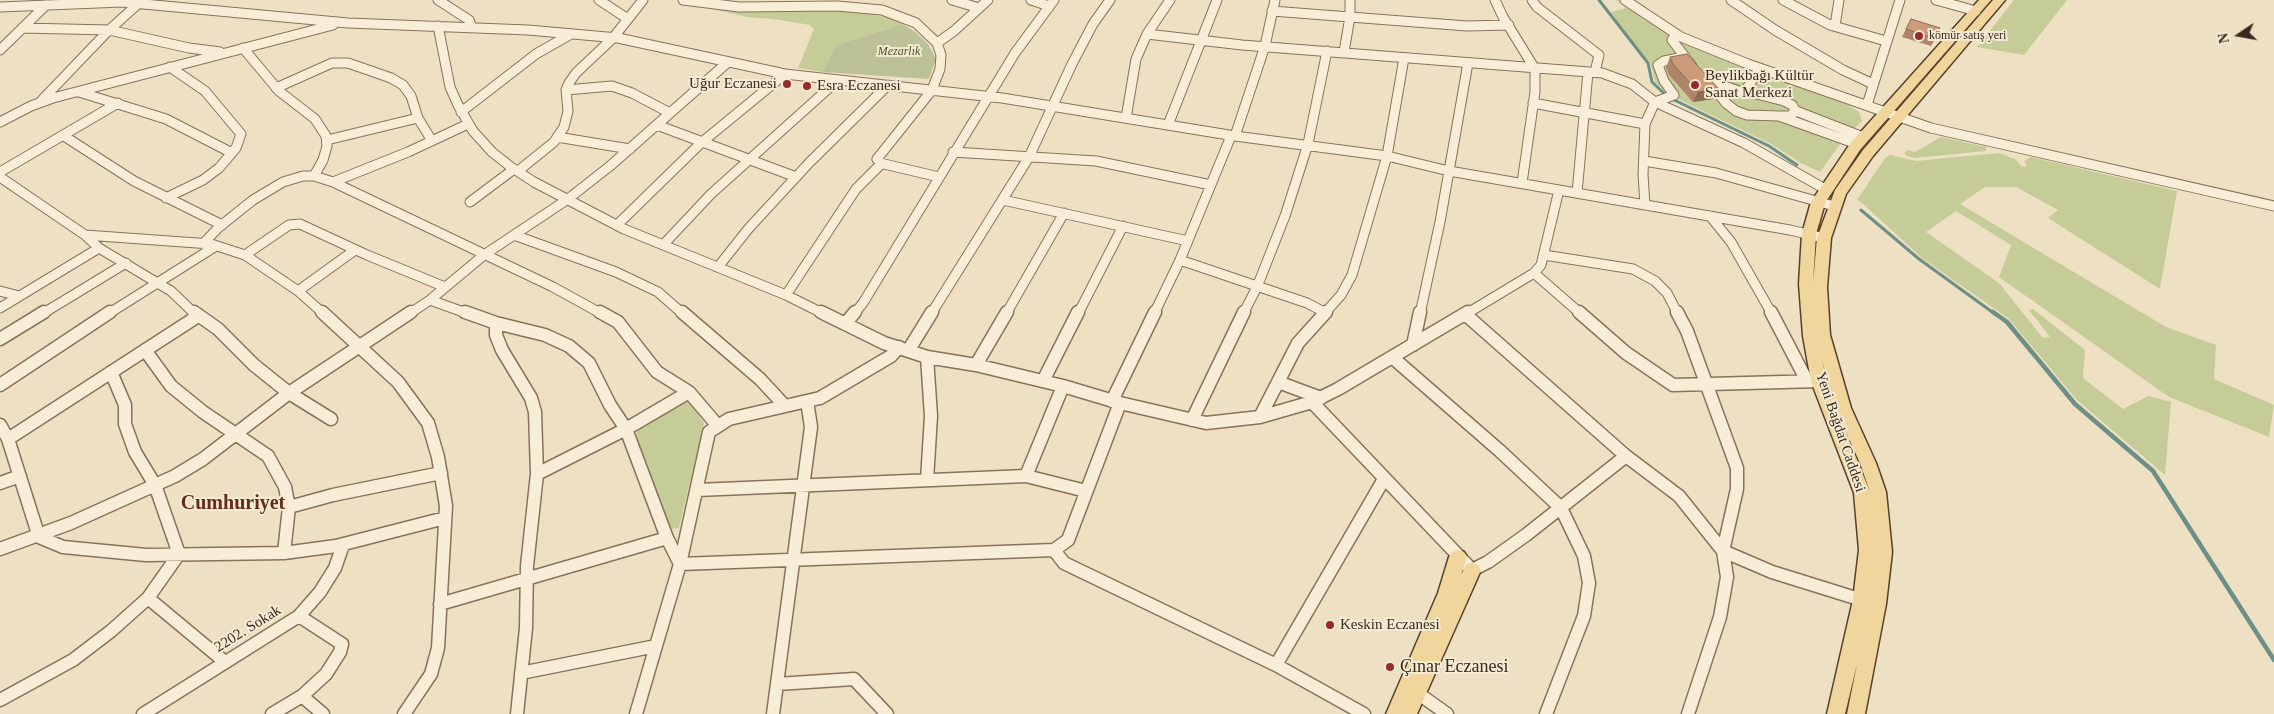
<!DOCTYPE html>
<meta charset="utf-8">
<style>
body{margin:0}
#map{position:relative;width:2274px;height:714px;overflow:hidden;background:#eee1c3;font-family:"Times New Roman",serif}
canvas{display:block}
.north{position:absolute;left:2214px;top:10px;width:50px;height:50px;-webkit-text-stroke:4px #f5ebd3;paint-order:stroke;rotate:258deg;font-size:14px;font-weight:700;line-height:20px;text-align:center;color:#382a1e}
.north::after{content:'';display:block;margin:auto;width:18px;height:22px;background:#382a1e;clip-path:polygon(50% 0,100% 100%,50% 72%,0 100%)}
</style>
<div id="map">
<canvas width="2274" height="714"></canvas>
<div class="north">N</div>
</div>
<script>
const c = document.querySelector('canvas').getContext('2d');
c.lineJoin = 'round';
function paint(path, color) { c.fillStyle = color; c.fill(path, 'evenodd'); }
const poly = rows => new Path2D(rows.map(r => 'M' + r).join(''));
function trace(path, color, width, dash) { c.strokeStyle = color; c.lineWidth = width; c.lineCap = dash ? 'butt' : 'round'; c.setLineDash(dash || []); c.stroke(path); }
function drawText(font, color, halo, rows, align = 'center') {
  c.font = font + ' "Times New Roman",serif'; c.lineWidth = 4; c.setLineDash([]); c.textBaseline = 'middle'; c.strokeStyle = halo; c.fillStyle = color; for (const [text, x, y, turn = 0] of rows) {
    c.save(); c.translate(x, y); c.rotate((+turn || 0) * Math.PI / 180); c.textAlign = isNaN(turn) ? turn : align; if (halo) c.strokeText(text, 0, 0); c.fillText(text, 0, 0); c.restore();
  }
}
paint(poly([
 [1616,0,1623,0,1638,10,1747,67,1751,72,1761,76,1772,74,1848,105,1859,112,1862,121,1843,140,1820,172,1801,163,1771,144,1670,95,1655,82,1650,62,1625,33,1611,12,1626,8],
 [2014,0,2067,0,2024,55,1977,47],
 [718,8,848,10,890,18,902,24,836,45,822,72,798,68,814,29,810,25,773,19,747,17,717,10],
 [1941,137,1986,147,1986,151,1915,158,1907,156,1904,153,1908,150,1915,152],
 [1999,153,2015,159,2022,167,2027,166,2024,161,2031,157,2177,191,2160,289,2048,218,2058,210,2016,187,1985,187,1960,204,2166,327,2216,345,2214,379,2274,405,2269,437,2169,397,1999,277,2011,245,1956,211,1926,232,1999,283,2043,338,2050,337,2029,310,2033,309,2085,350,2083,378,2123,409,2148,396,2171,402,2165,475,2077,400,2008,318,1923,259,1862,203,1857,200,1885,158,1890,155,1916,161],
 [683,400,688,400,704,423,679,528,669,529,636,434,642,424]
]), '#c6cc97');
paint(poly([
 [902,24,914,31,928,44,936,59,929,79,822,72,836,45]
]), '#bcc197');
trace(poly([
 [1599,0,1648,63,1652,82,1668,97,1769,146,1797,165],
 [1861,210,1919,259,1995,314]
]), '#6c8f86', 3);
trace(poly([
 [1993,312,2007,322,2075,404,2153,471,2274,660]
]), '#6c8f86', 4.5);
const minorFar1 = poly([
 [438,0,469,20,472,28],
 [599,0,628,19],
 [683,0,739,7,837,6,882,10,916,23,937,43,941,55,940,69,932,90,877,159,881,164,856,189,786,295],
 [952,0,979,8],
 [1031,0,1049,6],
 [1495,0,1503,17,1535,69,1535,92,1522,183],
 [1532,0,1537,7,1599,55,1595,72],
 [1625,0,1681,37,1748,64,1931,128,2274,206],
 [1731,0,1775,30,1843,70,1873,84],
 [1783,0,1830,25,1886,41],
 [1936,0,1976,11],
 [0,7,122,2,348,23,528,30,618,38,785,74,1002,98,1235,136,1387,156,1449,171,1790,230,1824,238],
 [1272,11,1467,26,1509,25],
 [438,26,450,87,458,105,473,131,492,152,511,167,534,182,624,229,786,295,824,314],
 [1835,26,1839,0],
 [22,28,109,30,189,48,220,52],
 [1147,34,1170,0],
 [1676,34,1672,40,1692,66],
 [937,43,954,31,988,0],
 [243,48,279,91,315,119,326,136,327,146,323,160,314,176],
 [0,50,46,5],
 [1344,52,1350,17,1350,0],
 [1708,80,1744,93,1760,68],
 [1707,81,1727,104,1736,111,1747,115,1779,116,1857,144],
 [276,88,332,63,348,63,391,78,403,85,411,96,418,118],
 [566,90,612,86,632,93,670,113],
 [1745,91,1784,101,1792,105,1796,111],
 [79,92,166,119,232,153],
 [41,101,109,30,138,4],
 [1533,103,1645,124],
 [1867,105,1900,0],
 [461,112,536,54,571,34],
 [1781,116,1790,116,1796,111,1863,137],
 [1126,118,1136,59,1147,34,1242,45,1602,73,1632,84,1655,102,1744,143,1825,189],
 [0,122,31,106,53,98,333,25],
 [657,125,796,177],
 [1168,125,1217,0],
 [64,136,134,181,222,225],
 [1235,136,1265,46,1275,0],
 [557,137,630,149],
 [327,140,418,118,432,141],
 [953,152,1096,161,1211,185],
 [1644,161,1716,173,1834,206],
 [880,163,939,177],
 [518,171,554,142,564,127,568,111,566,90,569,83,576,73,613,38,643,0],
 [0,172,118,103],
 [0,177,85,235,99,248,171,291,195,314],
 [333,182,408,152,468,124],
 [1577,193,1588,72],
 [166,198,203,180,219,168,236,148,241,134,205,91,170,67],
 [1003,200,1188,241],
 [470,202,514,169],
 [1645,205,1643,175,1645,124,1655,102,1674,95,1664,81,1658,65,1664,61,1684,57],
 [1710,216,1731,242,1772,314],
 [617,225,701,143,785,74],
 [85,235,211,244,245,255,298,291,324,314],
 [514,235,616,272,658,292,683,314],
 [203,244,218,228,253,200,283,182,303,176,314,176,333,182,553,287,602,314],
 [663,245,711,194,838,80],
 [245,255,289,225,300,224,367,255,445,287],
 [1544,255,1633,269,1655,281,1667,293,1678,314],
 [1180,260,1307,303,1324,312],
 [718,267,749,228,809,163,888,85],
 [1534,273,1581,314],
 [0,291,19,296],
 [298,291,355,250],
 [430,300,469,314],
 [0,308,99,248],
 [42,314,126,263],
 [108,314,216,246],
 [409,314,430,300,484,255,568,199,610,166,728,62],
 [854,314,863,303,1015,53,1054,0],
 [931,314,1029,157,1072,64,1093,24,1110,0],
 [1006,314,1064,213],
 [1078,314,1123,226],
 [1154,314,1180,260,1231,136],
 [1243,314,1257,287,1285,216,1308,144,1327,51],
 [1324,314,1341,295,1352,275,1387,156,1404,58],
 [1420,314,1440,222,1468,63],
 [1466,314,1534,273,1541,265,1559,190]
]);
const minor = poly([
 [194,312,218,329,254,365,289,393,331,419],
 [322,312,398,382,428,423,438,457,446,506,438,648,431,674,404,714],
 [465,312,496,323,545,335,569,346,589,363,610,405,626,429,667,538,680,564],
 [600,312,618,322,657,372,689,392,718,426],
 [682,312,760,379,785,406],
 [821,312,884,343,927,357,976,365,1063,386,1120,403,1206,423,1260,417,1312,402,1338,389,1468,312],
 [1579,312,1626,353,1673,385,1819,381],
 [1677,312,1687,331,1737,468,1737,489,1723,551,1727,577,1720,617,1688,714],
 [1771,312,1807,381],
 [1465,314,1626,456,1679,496,1723,551,1772,572,1862,600],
 [496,323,496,335,502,350,531,398,535,412,537,474,527,566,526,628,517,714],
 [845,324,855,312],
 [0,339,44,312],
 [1413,345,1420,312],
 [145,350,171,386,203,412,268,456,285,487,289,507,284,553],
 [908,351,932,312],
 [927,357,931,416,927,480],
 [1392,357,1500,451,1561,508,1584,556,1589,583,1584,616,1546,714],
 [976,365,1007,312],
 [1043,381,1078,312],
 [1278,382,1321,398],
 [0,385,110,312],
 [1112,401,1155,312],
 [1312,402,1472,570,1488,562,1526,535,1626,456],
 [1260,417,1298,343,1326,312],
 [1192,420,1244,312],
 [0,425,8,439,39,537,63,547,146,555,284,553,336,546,445,518],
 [8,439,198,316],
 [537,474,626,429,689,392],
 [1026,476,1063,386],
 [0,483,20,476],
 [697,490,1026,476,1086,491],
 [289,507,333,495,441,473],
 [0,549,71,523,175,476,203,459,289,393,411,312],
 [1054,550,1064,563,1276,665,1364,714],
 [680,564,1054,550,1068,540,1120,403],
 [148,598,225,662],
 [440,604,667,538],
 [1276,665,1384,479],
 [521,673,656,646],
 [777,684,854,679,887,714],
 [1412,689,1447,714],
 [302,696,323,714],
 [0,700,73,660,111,631,148,598,179,554,155,485,135,452,125,424,125,405,111,372],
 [143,714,299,616,320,592,335,568,343,545],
 [272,714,302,696,326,674,340,652,342,644,299,616],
 [636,714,680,564,709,432,729,419,820,398,891,356,899,347],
 [773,714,811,427,807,401]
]);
const major = poly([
 [1979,0,1991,0,1860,150,1825,203,1816,234,1813,284,1817,238,1835,190,1863,150,1993,0,2005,0,1873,156,1846,194,1831,238,1827,287,1830,335,1851,408,1876,463,1886,492,1892,552,1886,604,1865,714,1847,714,1857,664,1845,714,1827,714,1853,600,1859,550,1854,493,1811,381,1803,336,1799,284,1802,234,1811,202,1850,144,1979,0],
 [1822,360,1832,396,1827,381,1822,360],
 [1845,430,1860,463,1870,492,1845,430],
 [1458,550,1464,552,1467,557,1461,575,1466,565,1472,562,1478,565,1481,570,1417,714,1386,714,1438,593,1449,557,1452,552,1458,550]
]);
trace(minorFar1, '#88725a', 11);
trace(minor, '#88725a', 15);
trace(major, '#56402e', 3);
trace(minorFar1, '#f8eed7', 9);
trace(minor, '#f8eed7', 12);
paint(major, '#f0d59c');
paint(poly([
 [1911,19,1935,39,1931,46,1902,37],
 [1670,57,1718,88,1713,99,1693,102,1669,75,1666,68]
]), '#af8569');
paint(poly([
 [1718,88,1713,99,1693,102,1698,92]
]), '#8e6c55');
const building = poly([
 [1911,19,1940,28,1935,39,1906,29,1911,19],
 [1687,54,1718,88,1698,92,1673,64,1670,57,1687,54]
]);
paint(building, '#cb9b7a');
trace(building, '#8e6c55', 1);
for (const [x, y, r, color] of [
 [1919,36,5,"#962b2d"],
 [787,84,5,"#962b2d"],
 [1695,85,5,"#962b2d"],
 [807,86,5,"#962b2d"],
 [1330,625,5,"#962b2d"],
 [1390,667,5,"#962b2d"]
]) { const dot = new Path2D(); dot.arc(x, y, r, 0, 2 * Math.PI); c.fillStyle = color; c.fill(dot); trace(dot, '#f5ebd3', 2); }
drawText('12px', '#382a1e', '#f5ebd3', [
 ["kömür satış yeri",1929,36]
], 'left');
drawText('italic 12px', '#495425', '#f5ebd3', [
 ["Mezarlık",899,52]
]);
drawText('15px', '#382a1e', '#f5ebd3', [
 ["Beylikbağı Kültür",1705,76],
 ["Sanat Merkezi",1705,93],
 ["Uğur Eczanesi",777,84,"right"],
 ["Esra Eczanesi",817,86],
 ["Keskin Eczanesi",1340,625]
], 'left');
drawText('15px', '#382a1e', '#f5ebd3', [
 ["Yeni Bağdat Caddesi",1840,432,71],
 ["2202. Sokak",248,629,-32]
]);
drawText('18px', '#382a1e', '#f5ebd3', [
 ["Çınar Eczanesi",1400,667]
], 'left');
drawText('bold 20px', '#642c1e', '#f5ebd3', [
 ["Cumhuriyet",233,504]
]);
</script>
